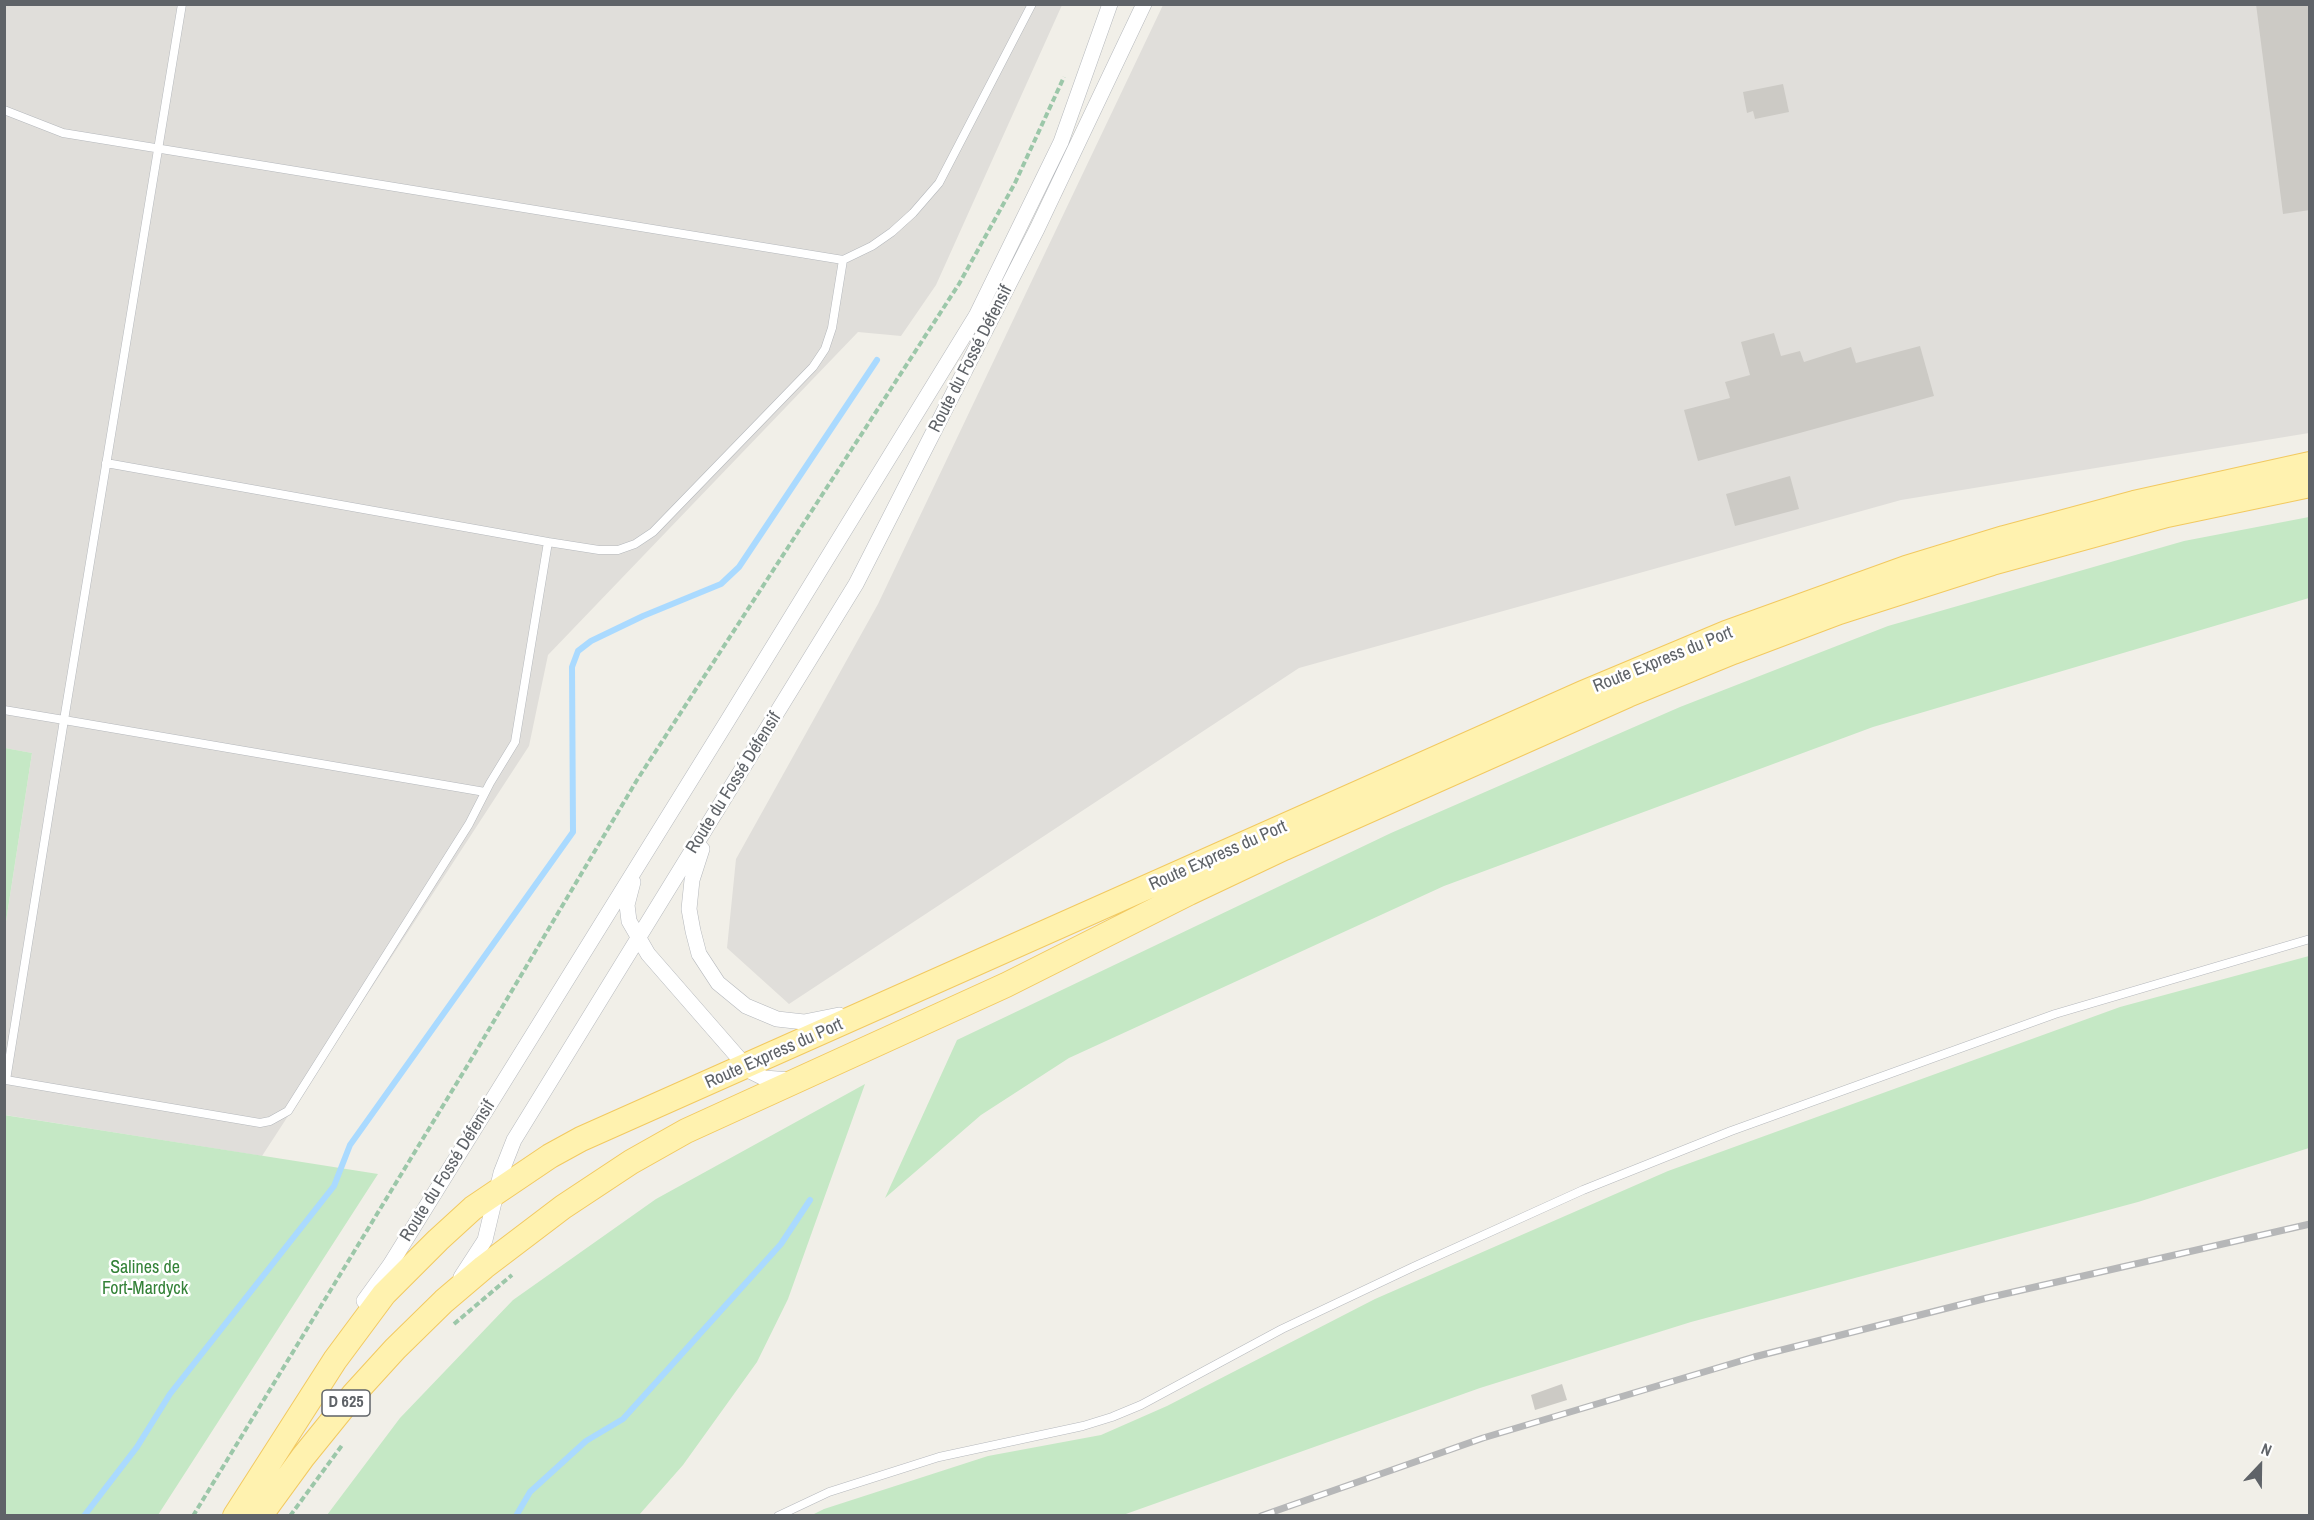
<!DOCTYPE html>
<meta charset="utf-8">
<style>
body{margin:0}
#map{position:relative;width:2314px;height:1520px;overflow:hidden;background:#f1efe8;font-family:"Archivo Narrow",sans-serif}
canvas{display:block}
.frame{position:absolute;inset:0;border:6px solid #5f6368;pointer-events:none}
.north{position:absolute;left:2230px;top:1436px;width:60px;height:60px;-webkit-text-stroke:4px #fff;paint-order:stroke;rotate:22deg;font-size:16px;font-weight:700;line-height:24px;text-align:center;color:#5f6368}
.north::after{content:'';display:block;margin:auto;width:21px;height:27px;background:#5f6368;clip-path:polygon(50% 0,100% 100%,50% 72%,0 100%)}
</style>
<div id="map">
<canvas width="2314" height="1520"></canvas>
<div class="frame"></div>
<div class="north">N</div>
</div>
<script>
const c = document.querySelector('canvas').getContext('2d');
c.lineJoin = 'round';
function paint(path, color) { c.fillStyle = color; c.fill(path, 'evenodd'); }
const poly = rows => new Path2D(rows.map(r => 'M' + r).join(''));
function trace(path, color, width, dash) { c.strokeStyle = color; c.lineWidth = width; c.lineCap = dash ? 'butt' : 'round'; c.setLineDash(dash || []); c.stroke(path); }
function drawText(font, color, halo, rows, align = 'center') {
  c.font = font + ' "Archivo Narrow",sans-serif'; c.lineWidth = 5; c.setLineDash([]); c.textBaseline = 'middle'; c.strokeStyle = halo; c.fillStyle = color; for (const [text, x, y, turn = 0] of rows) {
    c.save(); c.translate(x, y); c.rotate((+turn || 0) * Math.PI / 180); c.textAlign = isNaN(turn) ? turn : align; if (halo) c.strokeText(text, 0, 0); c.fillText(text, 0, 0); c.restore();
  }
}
paint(poly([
 [4,5,1062,5,936,285,901,336,858,332,548,655,529,746,262,1156,5,1115,5,928,32,753,4,748],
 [1163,5,2309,5,2309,433,1901,500,1299,668,789,1004,727,948,736,859,878,604]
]), '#e0deda');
paint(poly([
 [2309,517,2309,598,1873,727,1444,886,1069,1058,981,1115,885,1198,957,1040,1391,833,1680,707,1888,626,2184,541],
 [5,748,32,753,5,928,4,748],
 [2309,956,2309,1148,2138,1202,1691,1322,1480,1388,1123,1515,812,1515,824,1509,988,1456,1101,1435,1167,1406,1375,1299,1668,1171,2120,1007],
 [865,1084,788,1299,757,1362,683,1465,639,1515,327,1515,400,1418,513,1300,656,1199],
 [4,1115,378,1174,158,1515,5,1515]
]), '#c5e8c5');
trace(poly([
 [84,1516,137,1447,170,1394,334,1186,350,1145,573,832,572,667,578,651,591,641,643,616,721,584,739,567,877,360],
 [516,1516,530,1492,586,1441,623,1419,781,1244,810,1200]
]), '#aadaff', 6);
paint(poly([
 [2256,4,2310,4,2310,210,2283,214],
 [1783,84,1789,112,1755,119,1753,111,1747,113,1743,92],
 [1774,333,1781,356,1800,351,1804,362,1851,347,1856,363,1920,346,1934,396,1698,461,1684,410,1730,398,1725,382,1750,375,1741,342],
 [1790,476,1799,509,1735,526,1726,494],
 [1562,1384,1567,1400,1535,1410,1531,1395]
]), '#cccac5');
const lane = poly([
 [4,110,63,133,843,260,832,328,825,349,813,367,653,532,635,544,618,550,599,550,548,542],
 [843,260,872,246,892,232,913,213,939,183,1032,4],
 [106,463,548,542,515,742,490,783,469,824,288,1111,270,1121,260,1123,6,1080,64,720,485,792],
 [4,710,64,720,182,4],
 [778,1516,829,1492,939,1457,1083,1426,1112,1417,1141,1405,1282,1329,1413,1267,1583,1190,1731,1131,2055,1014,2310,939]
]);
const street = poly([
 [702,849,692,880,689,909,693,931,699,954,718,983,746,1006,777,1019,804,1022,839,1015],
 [633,882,627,905,629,921,648,954,750,1071,764,1078,790,1080],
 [461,1277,485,1240,501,1173,514,1140,856,584,1037,229,1144,4],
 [364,1301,390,1265,728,720,976,316,1061,142,1110,4]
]);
const primary = poly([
 [235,1516,335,1360,384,1294,438,1240,473,1208,550,1156,581,1139,1583,693,1726,633,1906,568,2004,538,2134,503,2310,464],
 [260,1516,303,1457,354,1394,395,1349,444,1301,484,1267,563,1207,631,1162,686,1131,1006,985,1189,893,1284,848,1628,695,1733,652,1839,612,1992,563,2167,515,2310,485]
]);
trace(lane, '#b5b8bc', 9);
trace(street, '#b5b8bc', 16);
trace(primary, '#f2c960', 26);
trace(poly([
 [454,1324,512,1275],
 [193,1516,469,1063,637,780,959,284,1015,183,1064,77],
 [290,1516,343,1444]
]), '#9cc7a9', 4, [6, 3]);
trace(lane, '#fff', 8);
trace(street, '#fff', 15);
trace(primary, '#fff2af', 24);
const rail = poly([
 [1261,1516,1483,1438,1754,1357,1987,1298,2310,1224]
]);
trace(rail, '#b6b7b8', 7);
trace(rail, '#fff', 4.5, [14]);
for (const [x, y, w] of [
 [346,1403,48]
]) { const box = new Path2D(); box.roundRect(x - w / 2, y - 13, w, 26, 4.5); c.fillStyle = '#fff'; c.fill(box); trace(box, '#5f6368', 1.5); }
drawText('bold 16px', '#5f6368', null, [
 ["D 625",346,1403]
]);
drawText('18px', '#5f6368', '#fff', [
 ["Route du Fossé Défensif",971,359,-63],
 ["Route Express du Port",1663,660,-22],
 ["Route du Fossé Défensif",734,783,-58],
 ["Route Express du Port",1218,856,-24],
 ["Route Express du Port",774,1054,-24],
 ["Route du Fossé Défensif",448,1171,-58]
]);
drawText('18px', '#348238', '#fff', [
 ["Salines de",145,1268],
 ["Fort-Mardyck",145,1289]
]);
</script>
